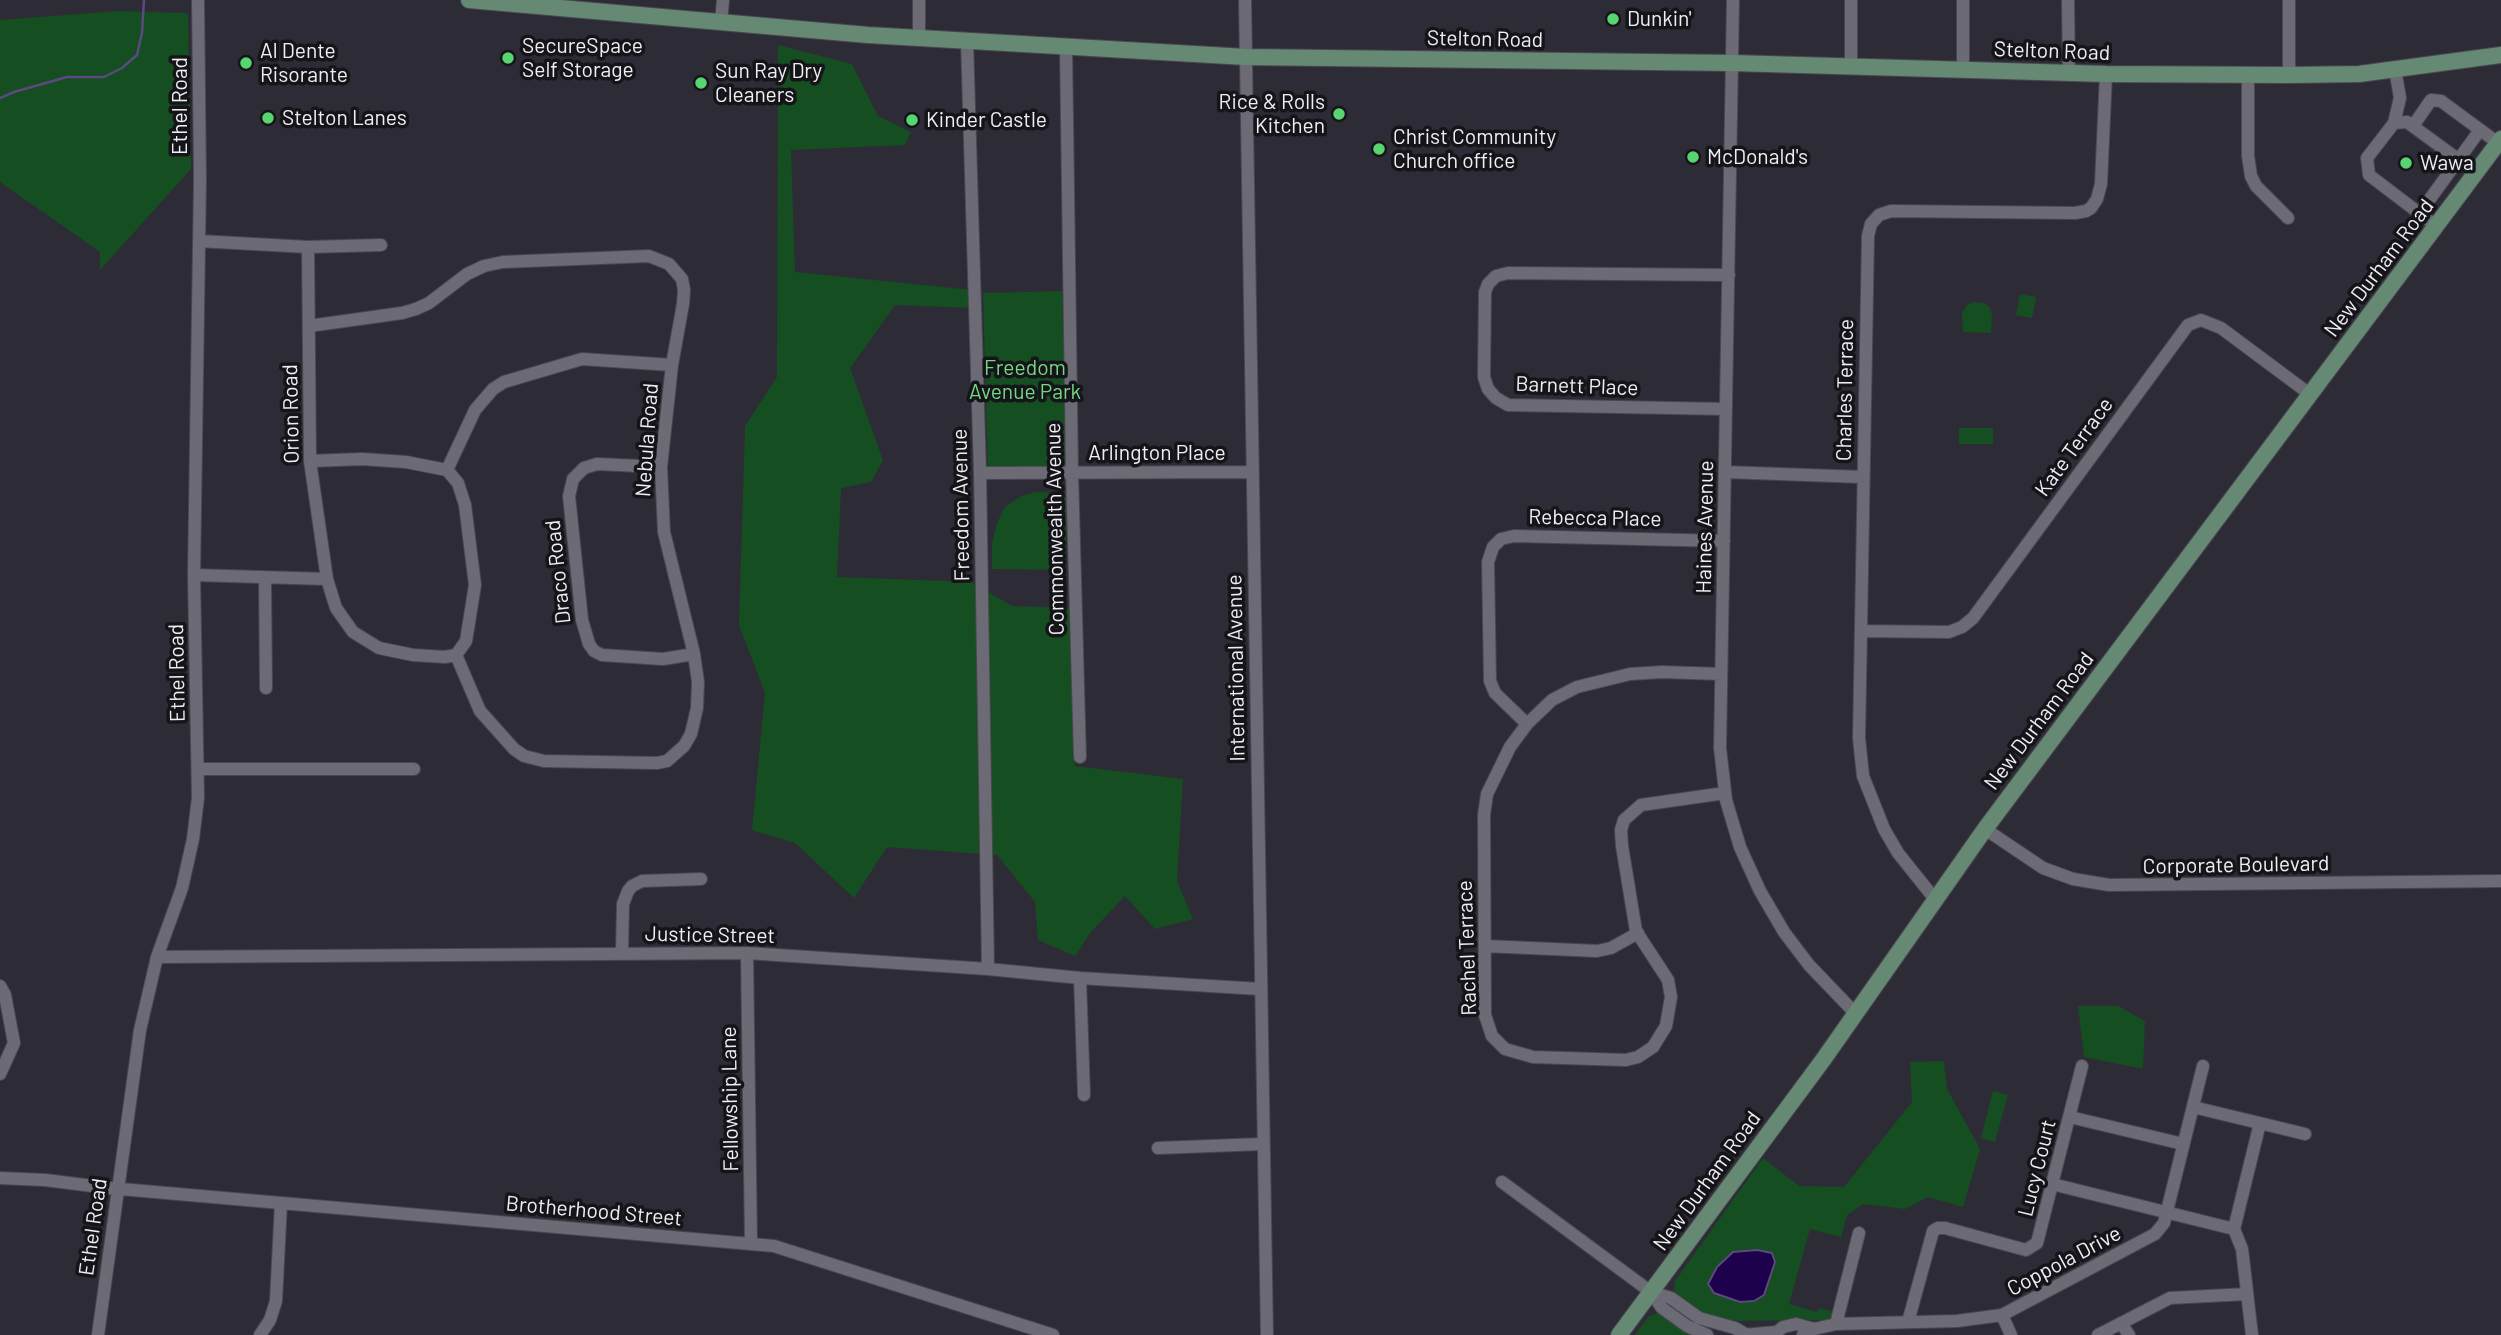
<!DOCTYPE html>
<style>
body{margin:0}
canvas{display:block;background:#2d2b35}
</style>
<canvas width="2501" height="1335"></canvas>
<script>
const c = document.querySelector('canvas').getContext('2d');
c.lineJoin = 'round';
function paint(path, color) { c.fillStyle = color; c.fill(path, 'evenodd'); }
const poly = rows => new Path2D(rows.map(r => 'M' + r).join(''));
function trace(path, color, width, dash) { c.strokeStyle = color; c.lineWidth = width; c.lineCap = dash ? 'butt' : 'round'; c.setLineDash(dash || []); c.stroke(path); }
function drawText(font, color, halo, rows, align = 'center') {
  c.font = font + ' Barlow,sans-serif'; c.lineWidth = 7; c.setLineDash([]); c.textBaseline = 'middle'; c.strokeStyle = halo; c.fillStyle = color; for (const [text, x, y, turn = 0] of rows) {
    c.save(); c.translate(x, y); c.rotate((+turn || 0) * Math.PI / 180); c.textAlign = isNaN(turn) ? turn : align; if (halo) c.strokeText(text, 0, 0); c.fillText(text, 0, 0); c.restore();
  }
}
paint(poly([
 [118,11,188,13,191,169,100,270,100,252,0,182,0,20],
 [778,45,852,64,878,116,911,132,905,145,791,150,795,272,973,290,974,308,895,305,850,368,883,460,871,482,841,488,837,577,971,582,1012,606,1071,608,1075,766,1183,779,1177,881,1193,919,1155,929,1125,896,1091,932,1075,956,1038,940,1035,902,997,855,887,847,854,898,795,843,752,830,765,693,739,625,745,426,777,377],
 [1062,291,1067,467,988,469,983,293],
 [2020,294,2036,297,2032,318,2016,315],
 [1973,302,1984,303,1990,308,1992,316,1991,333,1963,332,1962,313,1966,306],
 [1959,428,1993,428,1993,444,1959,444],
 [1035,492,1067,493,1066,570,992,569,992,543,997,523,1005,507,1020,497],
 [2078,1006,2118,1006,2145,1021,2143,1069,2084,1057],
 [1944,1061,1947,1089,1980,1149,1963,1207,1928,1197,1905,1209,1863,1204,1847,1215,1841,1237,1810,1229,1789,1304,1817,1312,1819,1308,1831,1311,1833,1315,1827,1320,1726,1321,1696,1311,1680,1298,1674,1291,1675,1281,1763,1158,1799,1186,1844,1187,1912,1102,1910,1062],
 [1993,1091,2008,1095,1995,1142,1981,1138],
 [1656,1314,1661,1314,1696,1335,1635,1335,1649,1316]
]), '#144e21');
const water = poly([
 [1757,1250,1772,1253,1775,1262,1764,1295,1754,1301,1740,1302,1714,1293,1708,1284,1717,1267,1733,1252,1757,1250]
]);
paint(water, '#1e014c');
trace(water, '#5d487f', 2);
trace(poly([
 [0,98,14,92,67,77,104,77,122,68,137,55,142,33,144,0]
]), '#5d487f', 2.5);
const minor = poly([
 [1245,0,1267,1335],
 [1733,0,1720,748,1726,800,1740,847,1760,891,1784,932,1809,965,1856,1014],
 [2068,0,2069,72],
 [721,23,723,0],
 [919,38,919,0],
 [967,41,980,473,988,969],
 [1066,48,1072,472,1080,757],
 [1851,66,1851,0],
 [1963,69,1963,0],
 [2395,69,2400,98,2394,123,2367,158,2369,175,2436,226],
 [2248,74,2248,156,2251,176,2256,186,2288,218],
 [2289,75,2289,0],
 [2394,123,2407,122,2459,160],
 [2413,126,2431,100,2441,101,2498,143],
 [2419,214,2480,130],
 [199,241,308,247,381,245],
 [308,247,310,461,327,579,336,608,353,632,379,648,413,655,445,657,456,655],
 [309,326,402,313,416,309,429,303,467,274,484,266,503,262,649,256,669,264,682,279,684,290,683,304,672,365,661,467,664,532,694,654,698,682,697,708,691,734,684,746,667,761,657,763,544,761,524,756,514,749,480,711,456,655],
 [1726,409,1508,405,1496,398,1488,389,1484,377,1485,292,1488,284,1496,276,1508,273,1729,275],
 [310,461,362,459,406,462,447,470,458,483,465,505,475,585,466,641,456,655],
 [661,467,597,464,584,468,573,479,569,496,582,620,589,644,594,651,602,655,663,659,694,654],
 [447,470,475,410,493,389,504,382,582,359,672,365],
 [1725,472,1862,477],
 [980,473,1251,472],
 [194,575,327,579],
 [265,579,266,688],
 [1862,631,1949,632,1962,627,1973,618,2188,325,2201,320,2221,328,2311,395],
 [1721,674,1662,672,1630,674,1577,687,1552,700,1527,724,1510,747,1487,794,1484,815,1485,1015,1492,1036,1505,1049,1533,1057,1626,1060,1638,1057,1653,1047,1666,1026,1671,997,1668,980,1636,931,1622,846,1621,830,1624,820,1641,805,1725,793],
 [1527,724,1495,693,1490,681,1488,562,1493,547,1501,539,1514,536,1724,541],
 [198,769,414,769],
 [1985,829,2043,868,2073,879,2109,885,2501,881],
 [1934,898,1898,853,1884,829,1863,776,1859,738,1868,236,1871,224,1879,215,1891,211,2075,213,2086,211,2091,208,2097,199,2101,184,2106,74],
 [1485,946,1597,951,1611,948,1638,933],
 [622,953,623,904,628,891,632,886,642,881,701,879],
 [747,953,751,1244],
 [157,957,747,953,988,969,1080,978,1260,989],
 [1080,978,1084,1095],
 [0,986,5,995,14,1043,0,1074],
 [2193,1107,2305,1134],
 [2070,1117,2183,1144],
 [1158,1148,1262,1144],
 [0,1178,45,1180,109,1188,774,1246,1053,1335],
 [1502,1182,1651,1292,1671,1298,1699,1318,1735,1328,1745,1334],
 [2052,1184,2234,1229],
 [2234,1229,2260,1123],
 [2234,1229,2242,1249,2252,1335],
 [1651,1292,1662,1308,1687,1326,1707,1335],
 [2002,1315,2011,1335],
 [1908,1322,1933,1231,1938,1228,1945,1228,2026,1250,2037,1243,2082,1066],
 [2121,1323,2129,1335],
 [1836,1324,1859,1233],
 [98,1335,140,1030,157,957,182,888,193,839,198,798,194,575,200,179,198,0],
 [260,1335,270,1320,276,1301,281,1203],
 [1743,1335,1777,1332,1783,1327,1796,1324,1814,1329],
 [1803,1335,1814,1329,1836,1324,1957,1321,2002,1315,2155,1234,2164,1223,2203,1066],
 [2098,1335,2170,1298,2247,1294]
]);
const secondary = poly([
 [469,0,868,35,1246,57,1733,63,2106,74,2289,75,2359,74,2501,55],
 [1619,1335,1823,1060,1985,829,2501,139]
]);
trace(minor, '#494851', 14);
trace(secondary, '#494851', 18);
trace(minor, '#6b6a75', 12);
trace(secondary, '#668974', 16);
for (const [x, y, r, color] of [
 [1613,19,7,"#57d570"],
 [508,58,7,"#57d570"],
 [246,63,7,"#57d570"],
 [701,83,7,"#57d570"],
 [1339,114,7,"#57d570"],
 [268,118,7,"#57d570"],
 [912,120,7,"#57d570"],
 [1379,149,7,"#57d570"],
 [1693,157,7,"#57d570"],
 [2406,163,7,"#57d570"]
]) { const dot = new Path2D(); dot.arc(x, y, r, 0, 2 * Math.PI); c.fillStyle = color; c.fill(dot); trace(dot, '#151519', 2.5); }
drawText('21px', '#efeef5', '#151519', [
 ["Dunkin'",1627,19],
 ["SecureSpace",522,46],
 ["Self Storage",522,70],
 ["Al Dente",260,51],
 ["Risorante",260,75],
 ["Sun Ray Dry",715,71],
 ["Cleaners",715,95],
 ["Rice & Rolls",1325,102,"right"],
 ["Kitchen",1325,126,"right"],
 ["Stelton Lanes",282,118],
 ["Kinder Castle",926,120],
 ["Christ Community",1393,137],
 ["Church office",1393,161],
 ["McDonald's",1707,157],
 ["Wawa",2420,163]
], 'left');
drawText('21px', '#efeef5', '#151519', [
 ["Stelton Road",1485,39,1],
 ["Stelton Road",2052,51,2],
 ["Ethel Road",180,106,-90],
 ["New Durham Road",2379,268,-53],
 ["Barnett Place",1577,386,2],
 ["Charles Terrace",1845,390,-89],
 ["Orion Road",291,414,-91],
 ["Nebula Road",647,440,-86],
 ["Kate Terrace",2074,447,-54],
 ["Arlington Place",1157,453],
 ["Freedom Avenue",961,505,-91],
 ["Rebecca Place",1595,518,1],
 ["Haines Avenue",1705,527,-89],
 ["Commonwealth Avenue",1055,529,-91],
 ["Draco Road",558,572,-96],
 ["International Avenue",1236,668,-91],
 ["Ethel Road",177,673,-91],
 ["New Durham Road",2039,721,-53],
 ["Corporate Boulevard",2236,865,-1],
 ["Justice Street",710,935,1],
 ["Rachel Terrace",1467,948,-92],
 ["Fellowship Lane",730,1099,-91],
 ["Lucy Court",2037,1168,-76],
 ["New Durham Road",1707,1181,-54],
 ["Brotherhood Street",594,1211,5],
 ["Ethel Road",93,1227,-82],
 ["Coppola Drive",2064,1261,-28]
]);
drawText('21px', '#74d884', '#151519', [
 ["Freedom",1025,368],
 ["Avenue Park",1025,392]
]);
</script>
